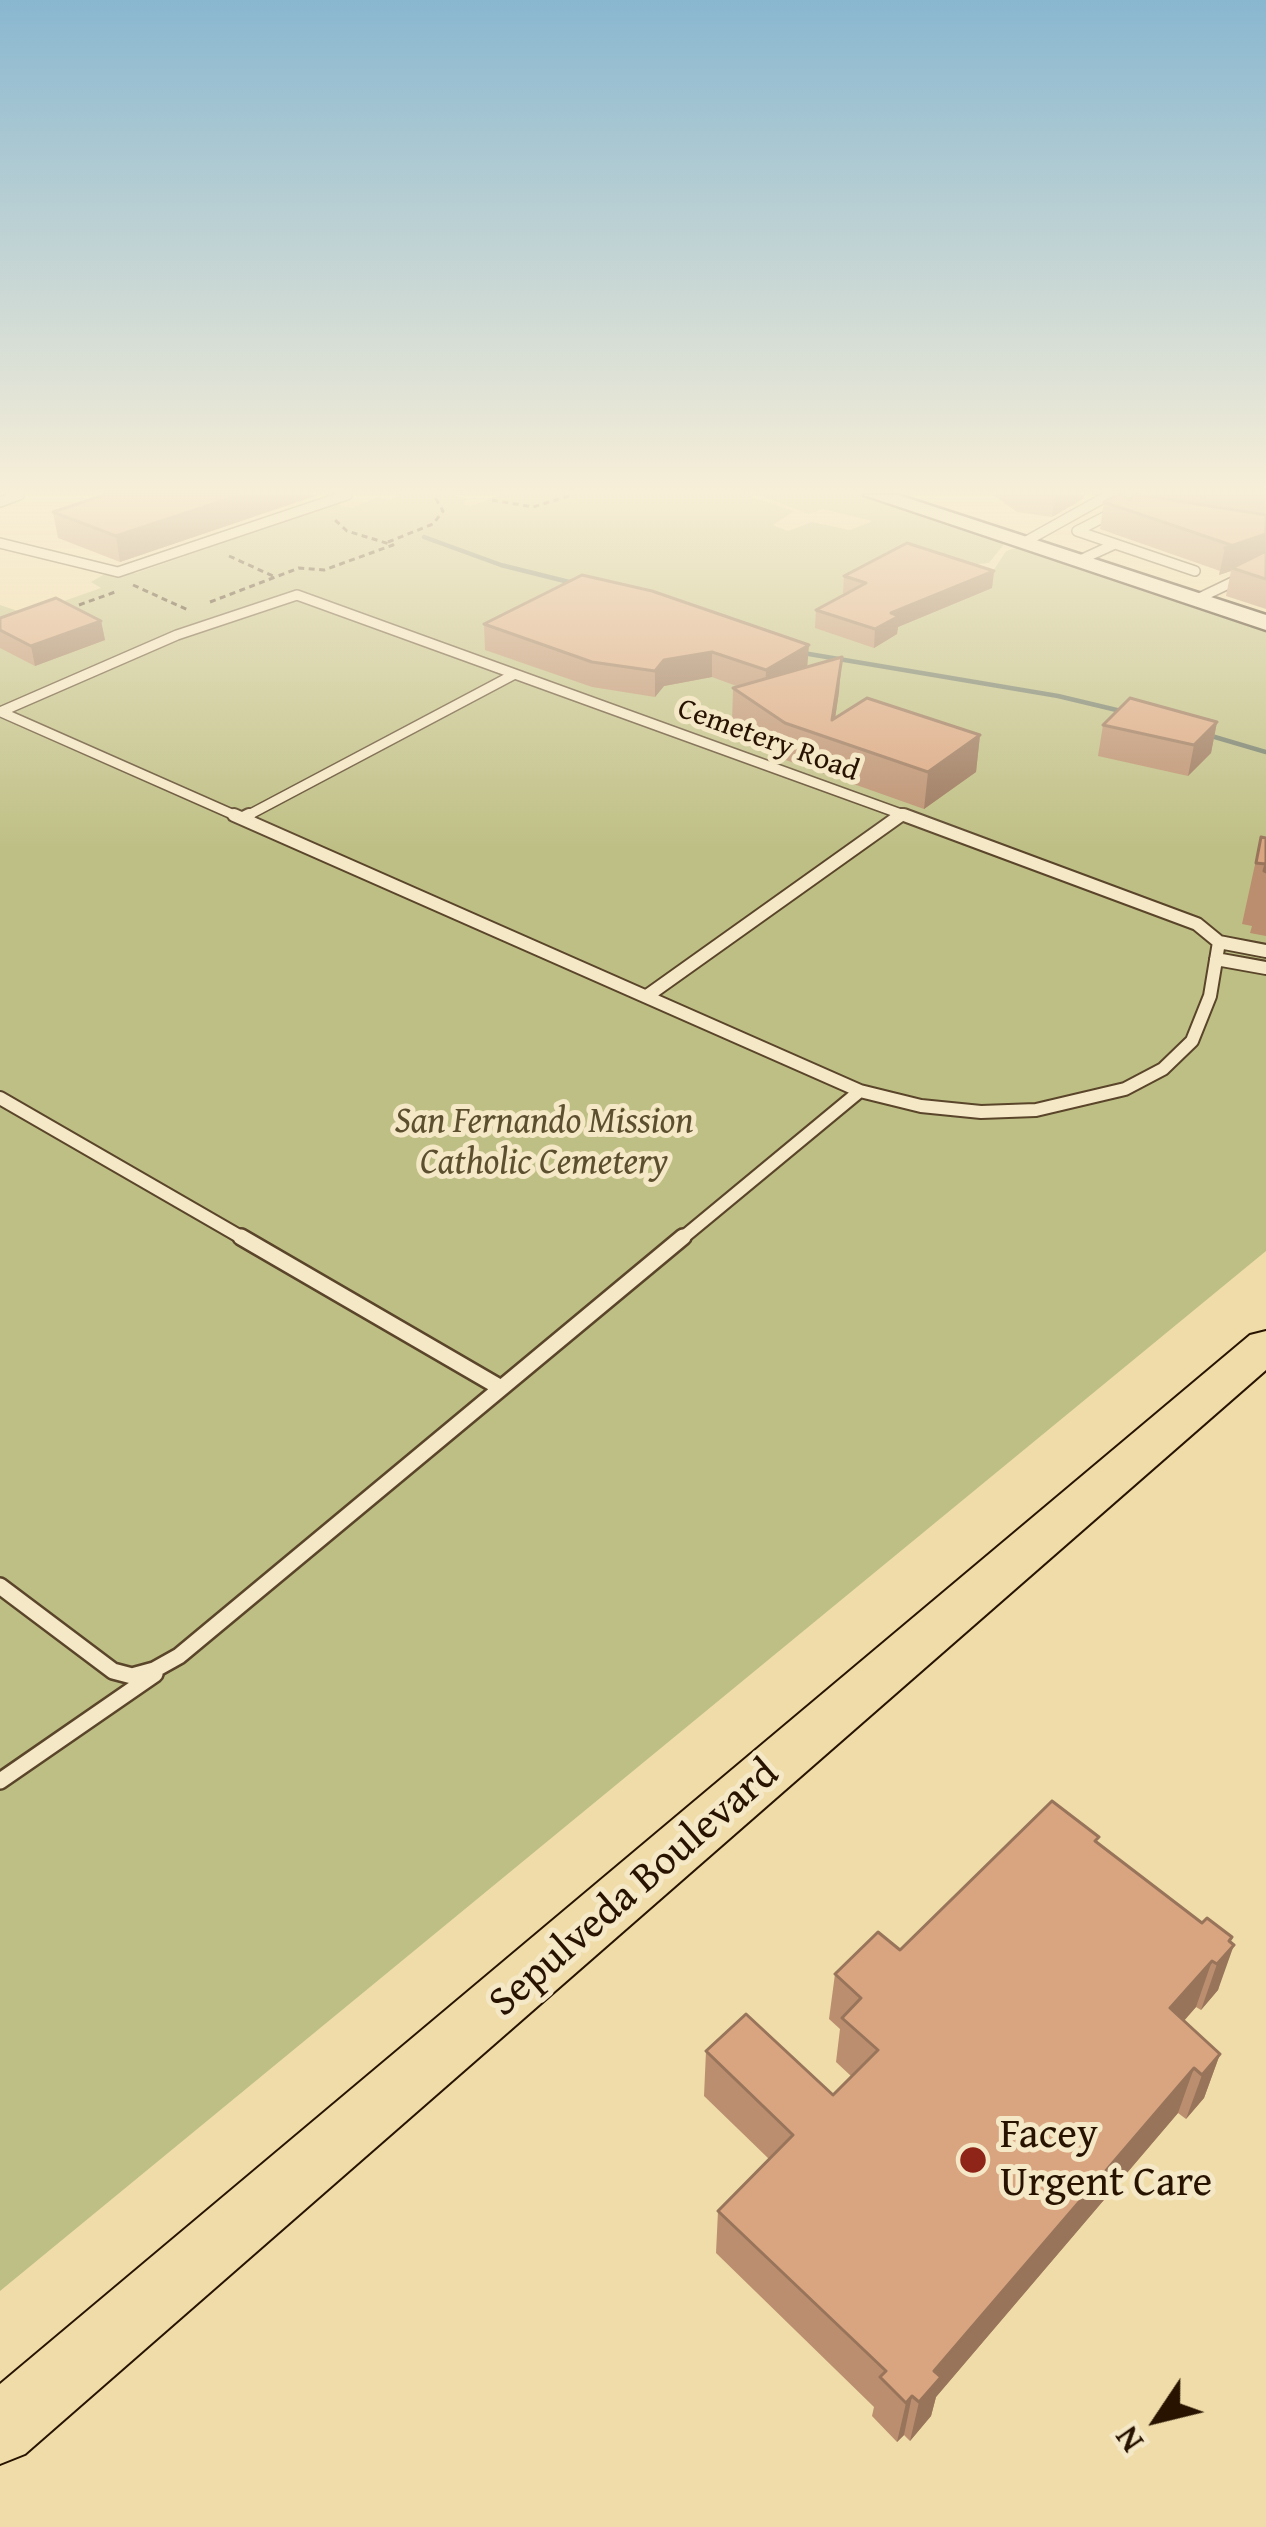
<!DOCTYPE html>
<style>
body{margin:0}
#map{position:relative;width:1266px;height:2527px;overflow:hidden;background:#efdca9;font-family:"Gentium Book Plus",serif}
canvas{display:block}
.north{position:absolute;left:1098px;top:2359px;width:120px;height:120px;-webkit-text-stroke:9px #f5e8c7;paint-order:stroke;rotate:235deg;font-size:33px;font-weight:700;line-height:48px;text-align:center;color:#281300}
.north::after{content:'';display:block;margin:auto;width:42px;height:54px;background:#281300;clip-path:polygon(50% 0,100% 100%,50% 72%,0 100%)}
</style>
<div id="map">
<canvas width="1266" height="2527"></canvas>
<div class="north">N</div>
</div>
<script>
const c = document.querySelector('canvas').getContext('2d');
c.lineJoin = 'round';
function paint(path, color) { c.fillStyle = color; c.fill(path, 'evenodd'); }
const poly = rows => new Path2D(rows.map(r => 'M' + r).join(''));
function trace(path, color, width, dash) { c.strokeStyle = color; c.lineWidth = width; c.lineCap = dash ? 'butt' : 'round'; c.setLineDash(dash || []); c.stroke(path); }
function drawText(font, color, halo, rows, align = 'center') {
  c.font = font + ' "Gentium Book Plus",serif'; c.lineWidth = 10; c.setLineDash([]); c.textBaseline = 'middle'; c.strokeStyle = halo; c.fillStyle = color; for (const [text, x, y, turn = 0] of rows) {
    c.save(); c.translate(x, y); c.rotate((+turn || 0) * Math.PI / 180); c.textAlign = isNaN(turn) ? turn : align; if (halo) c.strokeText(text, 0, 0); c.fillText(text, 0, 0); c.restore();
  }
}
paint(poly([
 [401,495,454,495,468,499,462,503,470,506,501,495,746,495,794,511,773,525,788,531,812,522,850,530,872,521,823,509,808,514,759,495,859,495,1005,543,989,563,967,565,966,590,993,571,1006,551,1016,548,1266,628,1266,1251,0,2291,0,605,27,614,101,588,91,582,103,575,136,573,336,504,352,508,378,497,389,500]
]), '#bebf85');
trace(poly([
 [424,537,501,565,577,584],
 [803,653,1058,696,1125,712],
 [1208,735,1266,752]
]), '#6c7867', 4.5);
const laneFar2 = poly([
 [0,502,19,495],
 [1116,511,1077,531,1195,571],
 [0,543,118,572,347,495],
 [1023,543,1109,495],
 [1078,561,1115,544],
 [1195,600,1266,566],
 [0,712,177,635,297,595,912,818],
 [1,712,241,818],
 [243,818,513,675],
 [897,818,902,814]
]);
const laneFar1 = poly([
 [234,815,860,1091],
 [243,818,249,815],
 [1219,942,1266,951],
 [1216,959,1266,968],
 [647,996,901,815],
 [0,1098,246,1240],
 [680,1240,860,1091,921,1106,981,1112,1036,1110,1125,1089,1163,1069,1192,1041,1210,996,1219,942,1197,924,904,815]
]);
const lane = poly([
 [241,1237,501,1388],
 [0,1586,113,1671,132,1676,154,1670,179,1656,683,1237],
 [0,1781,155,1674]
]);
const secondary = poly([
 [864,495,898,495,1266,615,1266,630,864,495]
]);
const primary = poly([
 [1266,1331,1266,1370,25,2454,0,2464,0,2384,1250,1335,1266,1331]
]);
trace(laneFar2, '#5a452a', 12);
trace(laneFar1, '#5a452a', 16);
trace(lane, '#5a452a', 20);
trace(secondary, '#281300', 5);
trace(primary, '#281300', 4);
trace(poly([
 [492,500,533,507,572,495],
 [388,542,433,524,443,511,436,499,440,495],
 [229,556,273,576],
 [133,585,188,610],
 [210,602,299,568,324,570,393,545,347,531,335,520],
 [79,605,115,592]
]), '#281300', 3, [6, 4.5]);
trace(laneFar2, '#f5e8c7', 9);
trace(laneFar1, '#f5e8c7', 12);
trace(lane, '#f5e8c7', 15);
paint(secondary, '#f5e8c7');
paint(primary, '#efdca9');
paint(poly([
 [104,495,318,495,120,562,58,538,53,512],
 [993,495,1084,495,1083,499,1052,517,1017,512],
 [1133,495,1266,495,1266,609,1226,596,1231,571,1219,575,1220,571,1100,529,1104,502,1130,500],
 [994,571,992,588,898,627,897,634,874,648,815,628,816,610,845,594,843,593,844,576],
 [582,575,808,667,839,692,835,718,980,735,976,772,924,809,783,759,732,724,733,688,739,687,712,677,664,686,655,697,592,687,485,650,484,624],
 [0,618,101,621,105,640,35,666,0,648],
 [1217,722,1211,753,1188,776,1098,756,1103,725],
 [1261,837,1266,838,1266,936,1250,933,1252,926,1242,924],
 [1097,1843,1202,1923,1232,1937,1218,1990,1201,2010,1196,2007,1184,2021,1220,2054,1204,2098,1186,2119,1178,2113,936,2397,931,2416,910,2441,904,2435,897,2442,872,2416,874,2407,716,2253,718,2211,769,2159,704,2096,706,2051,833,2095,851,2076,836,2062,840,2029,829,2019,835,1974,900,1950]
]), '#bb8e6f');
paint(poly([
 [240,495,318,495,120,562,116,536],
 [1055,495,1084,495,1083,499,1052,517],
 [1266,534,1266,559,1232,568,1231,571,1219,575,1225,548],
 [994,571,992,588,898,627,897,634,874,648,875,629,891,613],
 [101,621,105,640,35,666,31,646],
 [809,645,807,670,765,696,766,670],
 [712,652,712,677,664,686,655,697,655,671,664,660],
 [842,657,839,692,832,739,832,720],
 [1217,722,1211,753,1188,776,1194,745],
 [980,735,976,772,924,809,928,772],
 [1232,1937,1226,1954,1234,1945,1218,1990,1201,2010,1217,1964],
 [1212,1961,1196,2007,1155,2053,1170,2008],
 [1220,2054,1204,2098,1186,2119,1202,2075],
 [1194,2068,1178,2113,936,2397,931,2416,910,2441,919,2402,934,2371],
 [912,2396,904,2435,897,2442,906,2403]
]), '#98745a');
const building = poly([
 [104,495,240,495,116,536,53,512,104,495],
 [1117,495,1123,495,1130,500,1133,495,1141,495,1266,515,1266,534,1225,548,1231,545,1104,502,1117,495],
 [907,543,994,571,891,613,899,616,875,629,816,610,866,583,844,576,907,543],
 [1266,551,1266,579,1232,568,1266,551],
 [582,575,652,591,809,645,766,670,712,652,664,660,655,671,592,662,484,624,582,575],
 [56,598,101,621,31,646,0,630,0,618,56,598],
 [842,657,832,720,867,698,980,735,928,772,785,723,733,688,842,657],
 [1130,698,1217,722,1194,745,1103,725,1130,698],
 [1261,837,1266,838,1266,872,1264,871,1266,864,1256,863,1261,837],
 [1052,1801,1099,1837,1095,1841,1202,1923,1207,1918,1232,1937,1229,1941,1234,1945,1217,1964,1212,1961,1170,2008,1220,2054,1202,2075,1194,2068,934,2371,941,2377,919,2402,912,2396,906,2403,880,2377,886,2371,718,2211,793,2135,706,2051,746,2014,833,2095,878,2050,842,2018,861,1998,835,1974,878,1932,900,1950,1052,1801]
]);
paint(building, '#d9a581');
trace(building, '#98745a', 3);
const sky = c.createLinearGradient(0, 0, 0, 849);
sky.addColorStop(0, '#89b7d0');
sky.addColorStop(0.58, '#f8efd8');
sky.addColorStop(1, '#f8efd800');
c.fillStyle = sky;
c.fillRect(0, 0, 1266, 849);
for (const [x, y, r, color] of [
 [973,2160,15,"#8f2418"]
]) { const dot = new Path2D(); dot.arc(x, y, r, 0, 2 * Math.PI); c.fillStyle = color; c.fill(dot); trace(dot, '#f5e8c7', 4.5); }
drawText('30px', '#281300', '#f5e8c7', [
 ["Cemetery Road",768,741,20]
]);
drawText('italic 36px', '#5c4f2f', '#f5e8c7', [
 ["San Fernando Mission",544,1123],
 ["Catholic Cemetery",544,1164]
]);
drawText('42px', '#281300', '#f5e8c7', [
 ["Sepulveda Boulevard",635,1889,-41]
]);
drawText('42px', '#281300', '#f5e8c7', [
 ["Facey",1000,2136],
 ["Urgent Care",1000,2184]
], 'left');
</script>
